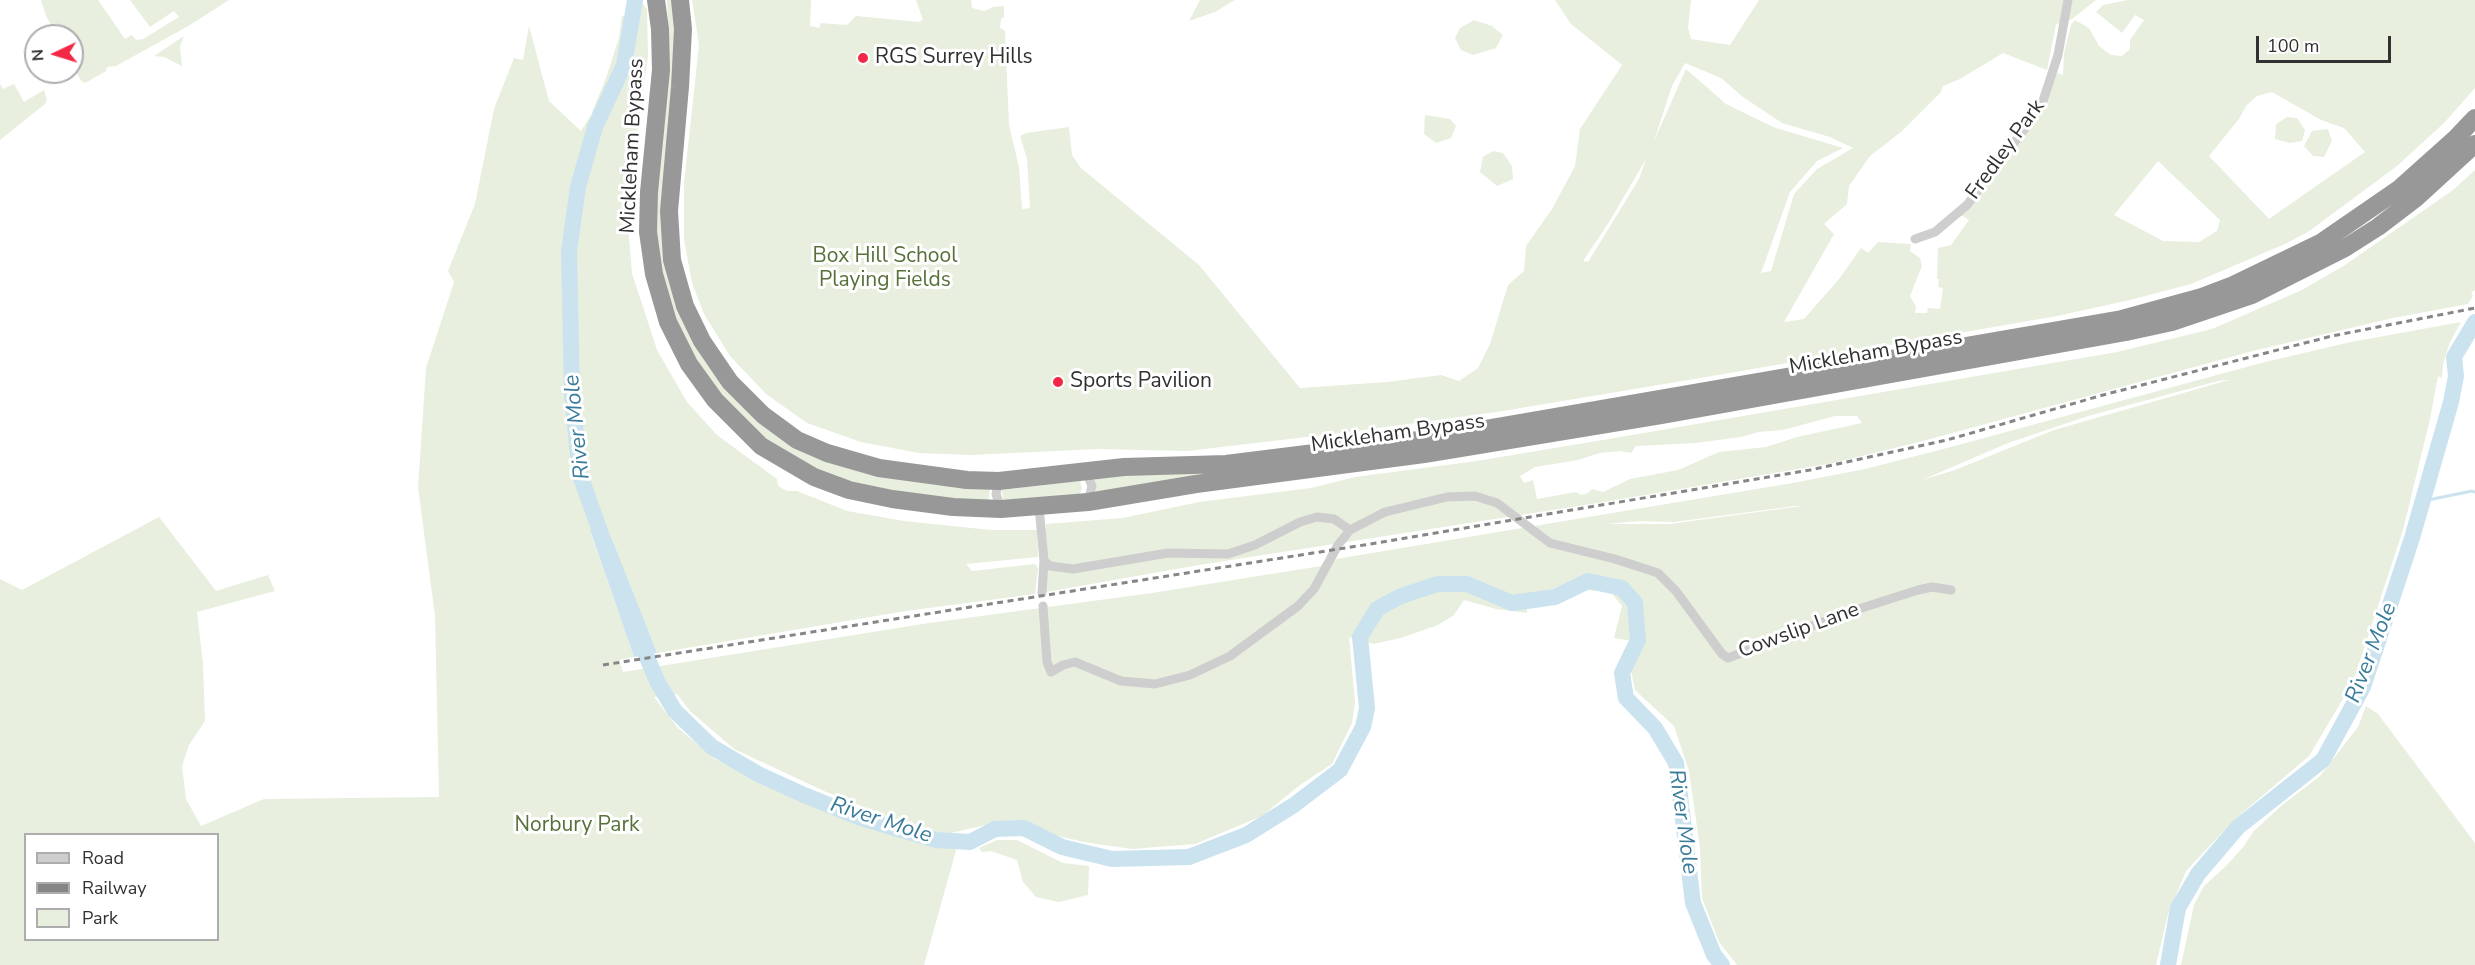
<!DOCTYPE html>
<style>
body{margin:0}
#map{position:relative;width:2475px;height:965px;overflow:hidden;background:#fff;font-family:"Nunito Sans",sans-serif}
canvas{display:block}
.legend{position:absolute;left:24px;top:833px;width:195px;height:108px;box-sizing:border-box;background:#fff;border:2px solid #adadad;margin:0;padding:8px 10px;list-style:none;font-size:18px;color:#313131}
.legend li{display:flex;align-items:center;gap:12px;height:30px}
.legend b{width:30px;border:2px solid #adadad}
.north{position:absolute;left:24px;top:24px;width:60px;height:60px;box-sizing:border-box;background:#fff;border:2px solid #adadad;border-radius:50%;rotate:266deg;font-size:16px;font-weight:700;line-height:24px;text-align:center;color:#313131}
.north::after{content:'';display:block;margin:auto;width:21px;height:27px;background:#f22946;clip-path:polygon(50% 0,100% 100%,50% 72%,0 100%)}
.scale{position:absolute;left:2256px;top:36px;width:135px;height:27px;box-sizing:border-box;border:3px solid #313131;border-top:0;padding-left:8px;font-size:18px;line-height:21px;white-space:nowrap;color:#313131;-webkit-text-stroke:4px #fff;paint-order:stroke}
</style>
<div id="map">
<canvas width="2475" height="965"></canvas>
<ul class="legend">
<li><b style="height:8px;background:#cecece"></b>Road</li>
<li><b style="height:8px;background:#868686"></b>Railway</li>
<li><b style="height:16px;background:#e8efde"></b>Park</li>
</ul>
<div class="north">N</div>
<div class="scale">100 m</div>
</div>
<script>
const c = document.querySelector('canvas').getContext('2d');
c.lineJoin = 'round';
function paint(path, color) { c.fillStyle = color; c.fill(path, 'evenodd'); }
const poly = rows => new Path2D(rows.map(r => 'M' + r).join(''));
function trace(path, color, width, dash) { c.strokeStyle = color; c.lineWidth = width; c.lineCap = dash ? 'butt' : 'round'; c.setLineDash(dash || []); c.stroke(path); }
function drawText(font, color, halo, rows, align = 'center') {
  c.font = font + ' "Nunito Sans",sans-serif'; c.lineWidth = 6; c.setLineDash([]); c.textBaseline = 'middle'; c.strokeStyle = halo; c.fillStyle = color; for (const [text, x, y, turn = 0] of rows) {
    c.save(); c.translate(x, y); c.rotate((+turn || 0) * Math.PI / 180); c.textAlign = isNaN(turn) ? turn : align; if (halo) c.strokeText(text, 0, 0); c.fillText(text, 0, 0); c.restore();
  }
}
paint(poly([
 [41,0,98,0,125,39,132,35,136,40,143,39,179,17,174,11,150,27,130,0,229,0,190,25,116,66,107,67,106,71,85,83,81,81,72,63,72,36,58,36,47,18],
 [667,0,673,0,676,33,665,190,699,347,795,442,990,488,989,498,986,503,861,488,785,457,707,383,669,312,655,236,665,69,669,40],
 [692,0,811,0,810,26,820,28,820,23,847,25,856,16,919,22,923,20,916,0,971,0,972,8,984,11,993,7,1004,6,1004,17,1001,19,1000,28,1005,31,1009,125,1019,167,1022,209,1030,208,1027,159,1020,136,1026,133,1069,127,1072,155,1081,168,1199,265,1300,388,1387,382,1441,375,1459,381,1478,368,1490,344,1508,285,1524,271,1526,246,1552,209,1575,166,1580,129,1622,65,1571,24,1555,0,1691,0,1688,28,1691,39,1730,45,1759,0,2096,0,2072,19,2056,24,2047,70,2003,53,1960,79,1943,86,1941,92,1901,132,1870,156,1849,186,1847,204,1824,224,1834,234,1784,322,1804,319,1839,279,1861,248,1868,253,1878,242,1911,244,1910,251,1920,258,1922,266,1910,296,1916,307,1915,313,1927,313,1928,308,1940,309,1943,288,1938,287,1939,279,1937,279,1938,248,1951,245,1969,220,1961,215,2042,111,2057,73,2063,75,2064,53,2071,25,2075,20,2089,28,2099,46,2111,55,2122,56,2130,49,2130,40,2144,20,2135,15,2122,33,2096,12,2103,5,2128,0,2475,0,2475,88,2444,123,2397,166,2308,232,2285,244,2191,284,2130,300,2057,316,1724,374,1497,412,1341,433,1187,451,1098,449,971,455,919,453,861,442,807,423,766,394,730,356,704,314,692,283,684,239,684,183,699,45],
 [1685,63,1721,78,1743,97,1782,123,1830,137,1853,148,1817,169,1794,194,1771,271,1761,273,1790,192,1817,161,1843,148,1773,127,1726,104,1686,69,1654,141,1672,86],
 [2272,92,2321,120,2344,128,2365,152,2269,219,2209,156,2239,119,2246,106,2257,96],
 [1646,159,1639,179,1588,262,1583,261,1608,224],
 [2158,161,2220,220,2217,231,2199,242,2163,241,2114,215],
 [1200,0,1235,0,1215,12,1189,21],
 [642,3,647,9,648,57,636,140,629,237,632,273,657,350,687,402,717,435,777,479,778,486,787,491,797,491,847,511,904,521,991,530,1037,530,1038,557,966,564,972,571,1035,564,1038,568,1035,594,906,611,657,653,645,627,590,531,634,657,619,660,623,672,929,623,1152,593,1321,566,1324,561,1793,483,1865,469,1947,448,2265,362,2351,342,2461,322,2450,342,2443,364,2442,378,2438,376,2430,419,2403,530,2353,682,2309,756,2234,820,2186,871,2168,914,2156,965,1737,965,1719,942,1702,898,1700,848,1689,771,1674,726,1635,690,1631,671,1640,642,1614,638,1622,606,1610,591,1583,590,1577,578,1553,589,1527,595,1527,613,1496,609,1464,600,1454,615,1438,625,1401,638,1373,644,1349,637,1355,702,1352,723,1332,764,1300,785,1262,816,1195,844,1132,849,1084,842,1054,835,1029,823,999,822,942,835,896,820,824,791,734,749,690,711,677,694,654,697,678,728,715,759,773,788,849,819,919,841,957,847,924,965,0,965,0,579,22,590,159,517,216,591,268,575,275,591,197,612,203,664,205,721,189,745,182,766,186,799,201,826,264,799,439,797,435,616,418,487,426,368,454,282,448,271,475,204,494,109,514,58,523,60,529,26,549,101,581,131,591,115,606,78,619,38,622,16,636,14],
 [2229,380,2054,430,1955,470,1922,480,2008,443,2088,416,2218,381],
 [1795,506,1802,506,1670,524,1606,524,1639,521,1674,522],
 [26,834,218,834,218,940,26,940],
 [1474,20,1492,26,1503,35,1496,48,1473,55,1461,50,1455,38,1460,28],
 [184,36,180,47,182,66,164,57,154,56],
 [0,84,3,89,14,84,24,102,44,90,47,100,45,104,0,140],
 [1425,115,1450,119,1456,126,1451,138,1436,143,1424,134],
 [2287,117,2297,118,2305,130,2302,141,2290,143,2275,139,2276,124],
 [2328,129,2332,141,2324,157,2313,156,2304,146,2312,131],
 [1493,151,1503,153,1512,166,1513,179,1497,186,1480,172,1483,157],
 [2475,170,2475,290,2471,293,2473,296,2468,304,2393,318,2253,351,1923,441,1833,463,1604,502,1199,565,1046,592,1046,524,1123,518,1199,502,1311,488,1355,477,1477,461,1603,440,2117,352,2212,329,2302,290,2345,265,2453,190],
 [1835,416,1857,416,1862,423,1797,437,1766,447,1719,452,1678,470,1630,479,1603,492,1592,489,1588,493,1581,495,1576,492,1537,499,1533,480,1524,483,1520,476,1535,467,1578,460,1600,453,1620,451,1631,453,1636,446,1696,443,1741,437,1758,432,1783,430],
 [1354,455,1096,492,1095,478],
 [1080,481,1082,488,1079,496,1010,502,1003,499,1002,490],
 [2366,706,2378,714,2475,843,2475,965,2181,965,2194,905,2204,886,2227,865,2244,846,2253,832,2281,806,2320,776,2358,727],
 [997,840,1017,840,1063,863,1089,866,1088,895,1059,902,1036,897,1023,882,1017,860,991,851,982,852,979,848]
]), '#e8efde');
paint(poly([
 [603,525,613,542,657,653,634,657,590,530]
]), '#cae3ef');
trace(poly([
 [2423,501,2472,491,2475,492]
]), '#cae3ef', 3);
trace(poly([
 [606,548,580,475,572,396,569,251,578,187,595,127,624,65,635,0],
 [637,634,658,683,675,711,712,747,758,774,804,795,861,818,936,840,970,842,995,829,1024,828,1062,847,1112,859,1189,857,1246,835,1294,805,1340,770,1363,727,1367,708,1360,637,1377,609,1401,596,1438,584,1467,584,1512,603,1555,597,1588,581,1622,588,1635,603,1638,640,1622,673,1626,698,1655,728,1676,763,1693,903,1714,955,1722,965],
 [2168,965,2178,908,2198,874,2238,827,2323,760,2363,687,2412,538,2451,402,2456,376,2454,357,2475,322]
]), '#cae3ef', 16);
trace(poly([
 [1915,239,1935,232,1967,205,2041,107,2058,55,2068,0],
 [1086,471,1092,486,1088,502],
 [999,481,996,494,1001,509],
 [1039,506,1044,561,1042,593],
 [1044,561,1050,566,1073,569,1168,553,1228,554,1255,545,1300,522,1317,517,1334,519,1350,530,1385,512,1447,497,1475,496,1497,503,1550,543,1615,559,1658,573,1676,591,1722,654,1728,658,1843,614,1918,590,1932,587,1951,590],
 [1043,606,1047,662,1051,672,1063,665,1075,662,1121,681,1155,684,1190,675,1230,656,1298,606,1314,589,1338,545,1350,530]
]), '#cecece', 9);
trace(poly([
 [656,0,660,29,661,70,649,192,648,232,654,274,668,322,689,364,715,400,761,446,814,477,849,490,892,499,953,507,1001,509,1088,502,1196,484,1424,454,1661,415,2126,332,2172,322,2252,295,2345,248,2378,227,2416,198,2475,144],
 [680,0,683,29,680,87,669,211,672,260,685,306,702,341,730,382,763,415,797,440,827,453,879,468,967,480,999,481,1124,467,1226,464,1427,439,2122,319,2202,297,2231,286,2322,242,2399,189,2456,138,2475,118]
]), '#989898', 18);
trace(poly([
 [603,665,1364,545,1810,470,1947,440,2103,395,2332,336,2475,308]
]), '#868686', 3, [6, 4.5]);
for (const [x, y, r, color] of [
 [863,58,6,"#f22946"],
 [1058,382,6,"#f22946"]
]) { const dot = new Path2D(); dot.arc(x, y, r, 0, 2 * Math.PI); c.fillStyle = color; c.fill(dot); trace(dot, '#fff', 2); }
drawText('21px', '#313131', '#fff', [
 ["RGS Surrey Hills",875,58],
 ["Sports Pavilion",1070,382]
], 'left');
drawText('21px', '#313131', '#fff', [
 ["Mickleham Bypass",633,146,-87],
 ["Fredley Park",2006,150,-54],
 ["Mickleham Bypass",1876,353,-10],
 ["Mickleham Bypass",1398,434,-8],
 ["Cowslip Lane",1799,631,-20]
]);
drawText('21px', '#58713a', '#fff', [
 ["Box Hill School",885,257],
 ["Playing Fields",885,281],
 ["Norbury Park",577,826]
]);
drawText('italic 22px', '#387b9a', '#fff', [
 ["River Mole",578,427,-96],
 ["River Mole",2372,653,-69],
 ["River Mole",881,821,18],
 ["River Mole",1682,822,82]
]);
</script>
